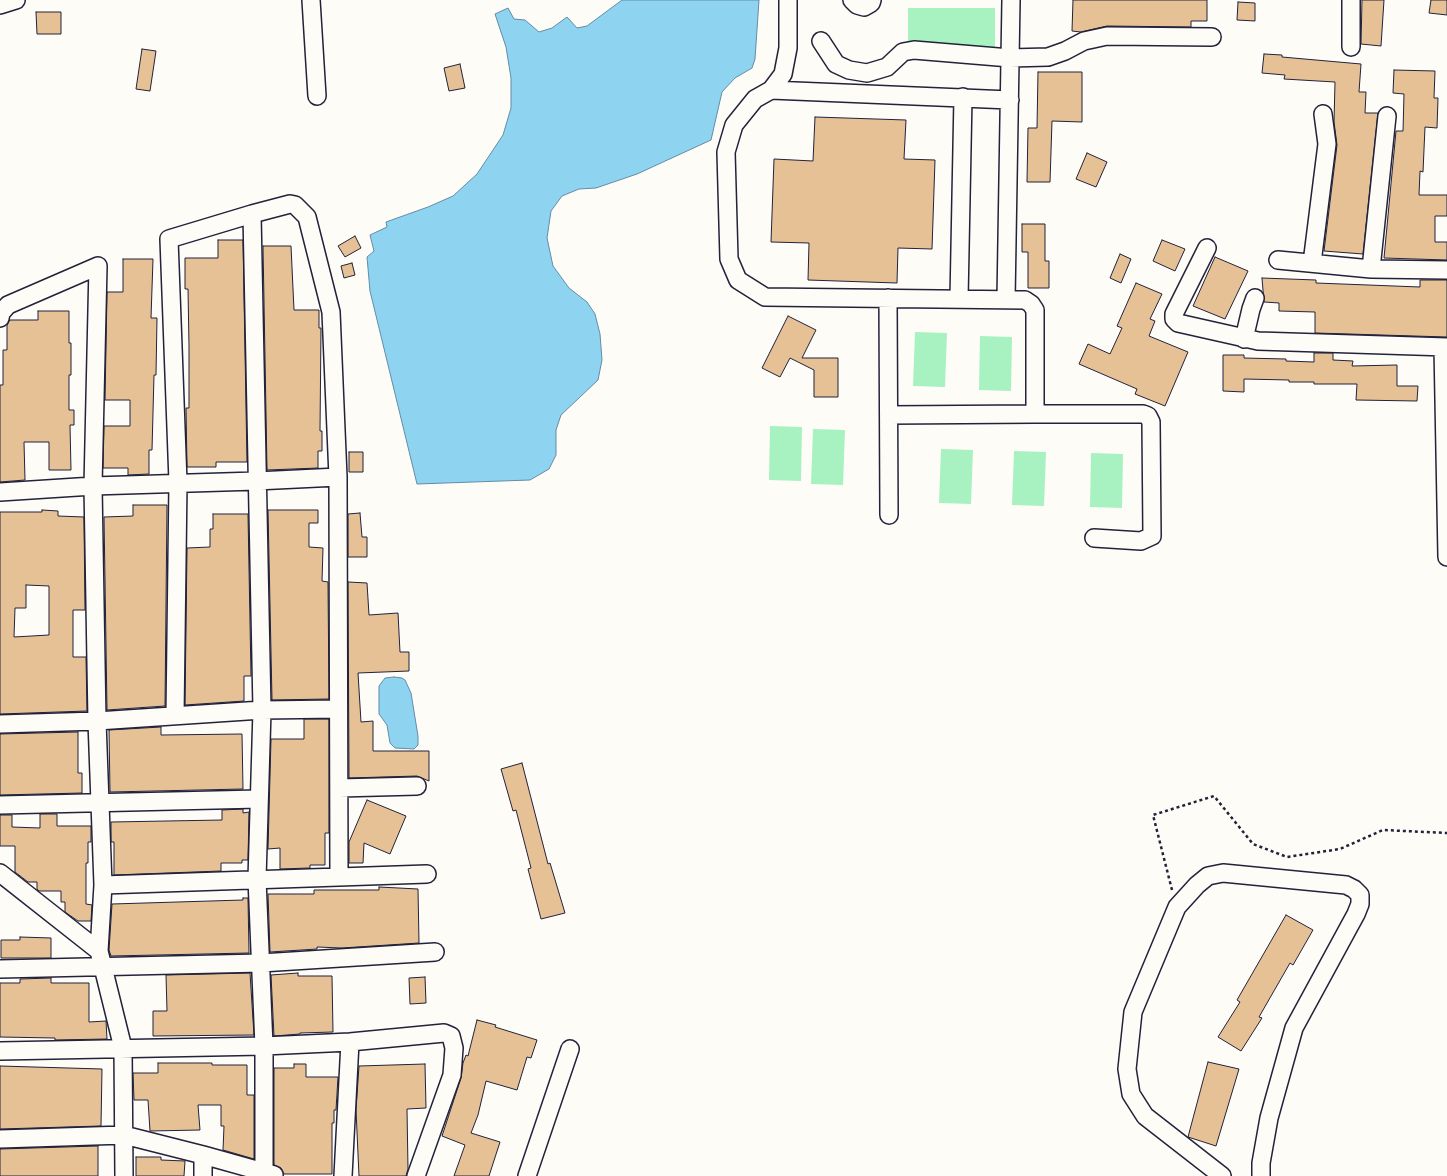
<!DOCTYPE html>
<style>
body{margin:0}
canvas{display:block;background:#fdfcf7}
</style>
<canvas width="1447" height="1176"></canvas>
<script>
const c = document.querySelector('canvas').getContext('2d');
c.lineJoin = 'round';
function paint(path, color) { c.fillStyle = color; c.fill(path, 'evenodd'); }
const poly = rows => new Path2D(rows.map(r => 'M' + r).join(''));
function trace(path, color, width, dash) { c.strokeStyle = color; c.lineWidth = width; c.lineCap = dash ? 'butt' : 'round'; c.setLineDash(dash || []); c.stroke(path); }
paint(poly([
 [908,8,995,8,995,59,908,59],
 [915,332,947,333,945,387,913,386],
 [980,336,1012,337,1011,391,979,390],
 [770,426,802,427,801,481,769,480],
 [813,429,845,430,843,485,811,484],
 [941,449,973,450,971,504,939,503],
 [1014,451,1046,452,1044,506,1012,505],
 [1091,453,1123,454,1122,508,1090,507]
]), '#a8f2c1');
const water = poly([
 [622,0,759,0,755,59,752,68,735,78,722,92,711,140,637,174,596,188,579,189,562,196,551,211,547,238,553,266,569,288,587,302,595,314,600,334,602,360,598,380,561,415,556,430,556,455,549,469,530,480,417,484,370,291,367,257,374,251,370,235,387,227,386,222,428,207,453,196,477,174,503,135,511,108,511,78,506,47,495,14,508,8,514,19,525,20,539,32,552,28,567,17,577,28,587,26,622,0],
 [394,677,402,678,405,680,411,693,418,736,418,745,414,749,395,748,390,743,387,725,379,714,379,686,385,678,394,677]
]);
paint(water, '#8ed3f0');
trace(water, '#638ca8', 1);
const building = poly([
 [1073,0,1207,0,1207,21,1191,21,1191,27,1107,26,1081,32,1072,31,1073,0],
 [1362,0,1384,0,1381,46,1361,44,1362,0],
 [1431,0,1447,0,1447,15,1429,13,1431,0],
 [1238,2,1255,3,1255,21,1237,20,1238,2],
 [36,12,61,12,61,34,37,34,36,12],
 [142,49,156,51,150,91,136,89,142,49],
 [1264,54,1282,55,1282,57,1361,64,1359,92,1366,92,1365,113,1378,113,1363,254,1324,251,1337,145,1334,122,1335,82,1284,79,1285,75,1262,73,1264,54],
 [460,64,465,88,449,91,444,68,460,64],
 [1394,70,1435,71,1434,98,1438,98,1437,128,1425,127,1423,172,1420,171,1419,195,1447,195,1447,216,1435,216,1435,242,1447,242,1447,260,1384,258,1396,131,1403,131,1404,94,1393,93,1394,70],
 [1038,72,1082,72,1082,122,1052,121,1050,182,1027,182,1028,128,1037,128,1038,72],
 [815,117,906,120,904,159,935,160,932,249,898,248,897,283,808,280,809,243,771,242,774,159,813,161,815,117],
 [1087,153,1107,162,1096,187,1076,179,1087,153],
 [1022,224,1045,224,1045,261,1049,261,1049,288,1028,288,1028,252,1022,252,1022,224],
 [355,236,361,248,345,257,338,246,355,236],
 [218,240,243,240,247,462,216,462,216,467,187,467,186,408,189,408,189,346,188,289,185,289,185,258,218,258,218,240],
 [1162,240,1185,249,1175,271,1153,261,1162,240],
 [263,246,291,246,294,310,319,310,319,328,321,328,320,431,322,431,322,451,318,451,318,468,267,470,263,246],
 [1120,254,1131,259,1121,283,1110,278,1120,254],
 [1215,257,1248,271,1225,319,1193,306,1215,257],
 [123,259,153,259,151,318,157,318,156,375,154,375,152,450,149,450,149,474,128,475,128,468,103,468,104,426,130,426,130,400,105,400,107,292,123,292,123,259],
 [352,263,355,275,344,278,341,266,352,263],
 [1262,278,1316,280,1316,283,1420,287,1420,280,1447,280,1447,337,1315,333,1315,312,1279,311,1279,303,1264,302,1262,278],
 [1136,283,1162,294,1150,319,1155,321,1149,336,1188,352,1165,406,1135,394,1137,389,1079,364,1088,344,1110,354,1122,328,1117,326,1136,283],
 [38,311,69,311,69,343,71,343,71,375,69,375,69,410,74,410,74,425,70,425,71,470,49,470,49,442,24,442,25,480,0,482,0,385,3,385,3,350,7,350,7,325,10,320,38,320,38,311],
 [788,316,816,330,802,358,838,358,838,397,814,397,814,370,790,358,780,377,762,368,788,316],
 [1314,353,1333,353,1333,360,1353,361,1352,366,1397,365,1397,386,1418,386,1417,401,1356,400,1357,384,1314,384,1314,382,1289,382,1289,380,1244,379,1244,392,1223,391,1223,355,1244,355,1244,358,1286,359,1286,361,1314,362,1314,353],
 [349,452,363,452,363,472,349,472,349,452],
 [133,505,167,505,165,706,107,710,104,517,133,516,133,505],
 [42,510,58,511,58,516,84,517,85,610,73,610,73,657,86,657,87,711,0,714,0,512,42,512,42,510],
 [26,585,49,586,49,635,14,637,15,608,26,608,26,585],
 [268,510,318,510,318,523,309,523,309,547,323,548,322,581,328,582,329,699,272,700,268,510],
 [360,513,362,537,367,537,367,557,348,557,348,514,360,513],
 [213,514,248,514,251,676,244,676,244,701,185,705,187,548,210,547,210,529,213,529,213,514],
 [348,582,367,583,369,615,398,613,400,652,409,652,409,671,358,673,361,722,373,721,373,751,429,751,429,781,417,776,349,778,348,582],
 [304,719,329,719,329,833,325,833,325,865,310,865,310,868,280,869,280,848,268,849,271,739,304,739,304,719],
 [161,727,161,735,242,734,243,789,110,792,109,730,161,727],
 [78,732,78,773,82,773,82,793,0,795,0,734,78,732],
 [522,763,548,864,550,863,565,913,541,919,528,869,531,868,516,810,513,811,501,769,522,763],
 [367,800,406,816,390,854,364,843,363,863,349,863,349,842,367,800],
 [243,809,243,813,249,812,248,860,242,860,242,863,221,863,221,871,114,875,114,842,111,842,111,822,222,820,222,810,243,809],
 [40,814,57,814,57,826,91,826,91,842,88,842,88,863,86,863,86,904,92,905,91,921,78,921,65,912,65,902,61,902,61,891,39,891,37,889,37,882,28,882,15,872,15,846,0,846,0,815,12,815,12,827,40,828,40,814],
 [379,887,418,889,419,943,342,948,317,947,317,949,270,952,268,894,314,894,314,890,379,890,379,887],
 [243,898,248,898,249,953,111,956,109,950,112,904,243,900,243,898],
 [1286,915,1313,930,1293,965,1290,963,1259,1017,1262,1018,1241,1051,1218,1037,1240,1002,1237,1000,1286,915],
 [20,937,51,938,51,958,1,958,1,940,20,940,20,937],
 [250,973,254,1035,153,1036,153,1011,167,1011,166,975,250,973],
 [298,973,298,976,332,976,333,1032,300,1033,300,1034,274,1036,271,975,298,973],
 [425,977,426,1003,410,1004,409,978,425,977],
 [51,978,51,983,89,983,89,1022,106,1021,107,1039,55,1040,55,1038,0,1037,0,983,20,983,20,979,51,978],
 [477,1020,496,1025,495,1027,537,1040,531,1058,527,1057,517,1090,486,1081,478,1115,471,1133,500,1142,489,1176,454,1176,465,1145,442,1136,461,1078,463,1063,466,1055,468,1056,477,1020],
 [1208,1062,1239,1069,1216,1146,1188,1137,1208,1062],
 [158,1063,212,1063,212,1065,247,1065,247,1095,254,1095,254,1159,223,1150,224,1126,221,1126,221,1105,198,1105,200,1130,150,1131,148,1100,134,1100,133,1073,158,1073,158,1063],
 [294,1064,306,1064,306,1077,338,1077,336,1110,334,1110,334,1123,332,1123,332,1174,284,1174,281,1168,274,1165,274,1068,294,1068,294,1064],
 [425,1064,426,1108,407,1109,408,1169,406,1176,359,1176,356,1110,359,1066,425,1064],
 [0,1066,102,1069,101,1126,0,1129,0,1066],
 [98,1146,98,1176,0,1176,0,1149,98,1146],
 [136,1157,161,1157,161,1160,185,1161,184,1176,136,1176,136,1157]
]);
paint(building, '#e6c196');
trace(building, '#22223b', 1);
const minor = poly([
 [311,0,317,96],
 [788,0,788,48,783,74,771,90,755,99,734,125,726,152,729,259,738,280,765,297,1025,300,1031,304,1035,310,1035,414,1143,414,1148,416,1151,422,1152,536,1141,541,1094,538],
 [852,0,857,5,864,7,871,3,872,0],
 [0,5,16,0],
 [821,41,836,64,849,70,867,73,887,67,903,52,914,50,1010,58,1048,57,1065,51,1084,41,1107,36,1212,37],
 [1351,47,1351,0],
 [771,90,1010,100],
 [252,214,262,710,257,879,264,1046,264,1173],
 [1207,248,1174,314,1174,319,1178,323,1258,341,1447,347],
 [1278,260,1371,269,1447,270],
 [1312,263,1327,144,1323,114],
 [1371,269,1387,116],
 [888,298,889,515],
 [959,299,963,97],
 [1006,300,1011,0],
 [0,318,1,313,8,305,98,266,93,486,97,721,103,885,99,951,123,1048,124,1176],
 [1244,339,1251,309,1255,298],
 [1443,347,1447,557],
 [889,415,1035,414],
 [0,492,93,486,256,481,338,477],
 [175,716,178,482,169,239,252,214,290,204,295,205,307,217,331,312,338,477,339,877],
 [0,724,97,721,262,710,338,709],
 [339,788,417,786],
 [0,805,259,799],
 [0,873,99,951],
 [103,885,427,874],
 [0,969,261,963,435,952],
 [0,1051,264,1046,350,1042,444,1033,451,1036,454,1048,452,1075,416,1176],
 [0,1139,124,1135,203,1155,274,1175],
 [203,1155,203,1176],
 [343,1176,350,1042],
 [527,1176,570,1049],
 [1222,1176,1145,1116,1131,1094,1127,1069,1133,1012,1177,907,1197,885,1208,876,1223,873,1346,885,1354,889,1360,895,1360,904,1356,914,1294,1028,1269,1118,1261,1163,1261,1176]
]);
trace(minor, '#22223b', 20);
trace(poly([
 [1172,890,1153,815,1214,796,1253,844,1287,857,1340,849,1383,830,1447,833]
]), '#22223b', 2.5, [3, 3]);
trace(minor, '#fdfcf7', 17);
</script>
